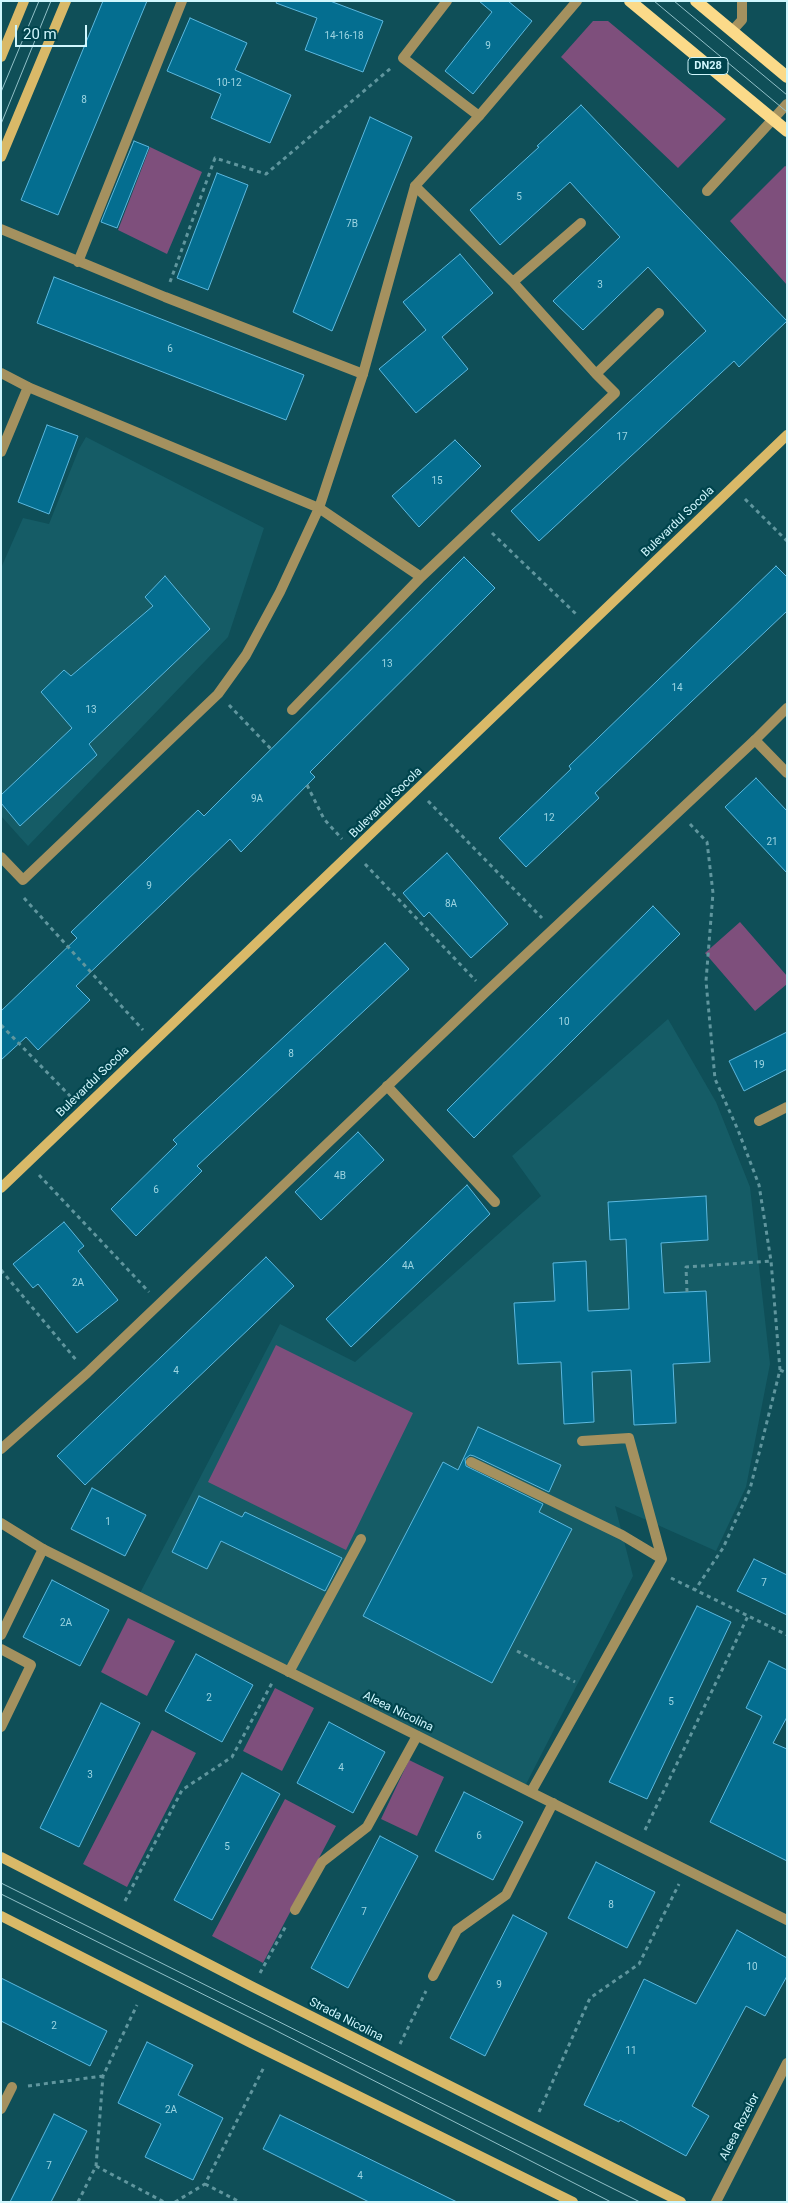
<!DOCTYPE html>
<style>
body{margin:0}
#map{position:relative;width:788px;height:2203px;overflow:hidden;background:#0f4f58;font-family:Roboto,sans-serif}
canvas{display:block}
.frame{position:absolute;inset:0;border:2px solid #d0f7fe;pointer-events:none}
.scale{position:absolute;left:15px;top:25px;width:72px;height:22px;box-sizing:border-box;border:2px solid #d0f7fe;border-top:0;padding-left:6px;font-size:15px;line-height:18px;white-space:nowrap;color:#d0f7fe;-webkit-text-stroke:4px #00444d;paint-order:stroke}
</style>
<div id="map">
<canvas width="788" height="2203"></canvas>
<div class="frame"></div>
<div class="scale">20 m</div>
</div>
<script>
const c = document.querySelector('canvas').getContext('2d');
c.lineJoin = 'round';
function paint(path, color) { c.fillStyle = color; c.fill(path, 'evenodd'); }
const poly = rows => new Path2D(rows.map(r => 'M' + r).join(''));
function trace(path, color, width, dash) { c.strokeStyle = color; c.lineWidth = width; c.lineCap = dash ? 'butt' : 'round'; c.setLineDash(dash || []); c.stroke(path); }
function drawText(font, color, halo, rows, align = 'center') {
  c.font = font + ' Roboto,sans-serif'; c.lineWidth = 4.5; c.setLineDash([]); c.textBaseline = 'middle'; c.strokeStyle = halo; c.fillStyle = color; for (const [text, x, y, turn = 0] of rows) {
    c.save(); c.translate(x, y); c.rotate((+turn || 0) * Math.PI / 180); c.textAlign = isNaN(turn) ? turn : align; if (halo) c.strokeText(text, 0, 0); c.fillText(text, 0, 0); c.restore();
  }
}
paint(poly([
 [86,437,264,528,228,637,28,846,1,816,1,568,23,518,49,524,79,449],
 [668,1019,716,1102,750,1187,770,1364,746,1487,716,1551,615,1506,633,1576,523,1790,140,1593,280,1324,355,1362,541,1196,512,1156]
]), '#155c66');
paint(poly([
 [593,21,608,21,726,119,678,168,561,57],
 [150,147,202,172,167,254,118,230],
 [785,166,787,167,787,285,730,221],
 [740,922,787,976,787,984,755,1011,705,953],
 [276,1345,413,1413,346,1550,208,1482],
 [128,1618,175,1641,147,1696,101,1672],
 [275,1688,314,1708,282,1771,243,1751],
 [152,1730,196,1753,127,1887,83,1864],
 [409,1760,444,1777,417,1836,381,1819],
 [285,1799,336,1826,263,1963,212,1936]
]), '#7e4f7c');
const building = poly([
 [103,1,147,1,58,215,21,200,103,1],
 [277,1,330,1,383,21,363,72,305,50,317,18,276,3,277,1],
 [479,1,508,1,532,21,473,94,445,71,492,12,479,1],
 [190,18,247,43,235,70,291,95,270,143,211,118,221,94,167,71,190,18],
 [581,105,787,321,739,367,734,361,539,541,511,511,706,331,648,267,583,330,553,301,620,237,570,182,500,245,470,210,539,147,537,146,581,105],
 [370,117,412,137,332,331,293,312,370,117],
 [134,141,149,147,117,228,101,222,134,141],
 [217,173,248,185,208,290,177,278,217,173],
 [460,254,493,293,442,337,468,369,416,413,379,369,426,330,403,302,460,254],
 [54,277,304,375,286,420,37,323,54,277],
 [47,425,78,436,49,514,18,502,47,425],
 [455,440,481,466,419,527,392,496,455,440],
 [464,557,495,588,310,772,315,777,241,852,230,839,76,986,90,1000,38,1050,26,1037,1,1060,1,1011,77,938,71,932,198,810,204,816,464,557],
 [776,566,787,577,787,611,595,793,599,798,526,867,499,838,571,769,569,766,776,566],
 [165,576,210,629,89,744,97,755,20,826,1,803,1,795,72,728,41,692,64,670,71,676,153,606,145,597,165,576],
 [756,778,787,811,787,873,725,807,756,778],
 [447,853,508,924,471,958,429,912,424,917,403,893,447,853],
 [653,906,680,934,474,1138,447,1110,653,906],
 [385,943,409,969,197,1166,202,1171,136,1236,111,1209,177,1144,173,1140,385,943],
 [787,1032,787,1069,744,1091,729,1061,787,1032],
 [358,1132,384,1160,321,1220,295,1192,358,1132],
 [467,1185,490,1214,351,1347,326,1319,467,1185],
 [706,1196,708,1240,661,1243,664,1293,706,1291,710,1362,673,1364,676,1423,634,1425,631,1370,592,1372,594,1422,564,1424,561,1362,518,1364,514,1303,555,1301,553,1263,586,1261,588,1311,629,1309,626,1239,610,1240,608,1202,706,1196],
 [64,1222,84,1246,78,1251,118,1300,77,1333,38,1284,33,1288,13,1264,64,1222],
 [266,1257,294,1286,85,1485,57,1456,266,1257],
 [478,1427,561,1465,549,1492,474,1456,470,1455,465,1459,466,1466,543,1504,539,1512,572,1529,492,1683,363,1616,443,1462,458,1470,478,1427],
 [92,1488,146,1515,125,1556,71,1529,92,1488],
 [199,1496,242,1517,245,1512,342,1558,325,1591,221,1541,207,1569,172,1552,199,1496],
 [754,1559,787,1575,787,1615,737,1591,754,1559],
 [52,1580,109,1610,80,1666,23,1637,52,1580],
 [697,1606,731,1622,647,1799,609,1782,697,1606],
 [196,1654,253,1685,222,1742,165,1711,196,1654],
 [769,1661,787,1670,787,1717,773,1743,787,1749,787,1861,710,1822,762,1716,746,1708,769,1661],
 [101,1703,140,1723,79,1847,40,1828,101,1703],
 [329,1722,385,1752,353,1813,297,1783,329,1722],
 [242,1773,280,1794,212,1920,174,1900,242,1773],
 [464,1792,523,1822,493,1880,435,1851,464,1792],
 [380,1836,418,1856,348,1988,311,1968,380,1836],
 [596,1862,655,1892,627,1948,568,1918,596,1862],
 [513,1915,547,1933,485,2056,450,2038,513,1915],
 [737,1930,787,1958,787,1976,765,2016,746,2006,692,2106,709,2116,686,2156,620,2120,619,2122,584,2105,644,1979,696,2004,737,1930],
 [1,1978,107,2031,90,2066,1,2021,1,1978],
 [147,2042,193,2065,178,2095,223,2118,193,2180,145,2157,161,2124,118,2103,147,2042],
 [54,2114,87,2131,51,2202,10,2202,54,2114],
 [280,2115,457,2202,369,2202,263,2149,280,2115]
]);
paint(building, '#046e90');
trace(building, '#5cb8df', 1);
trace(poly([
 [170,282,215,158,266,174,391,68],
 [745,499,787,541],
 [492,533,576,614],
 [229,705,271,749],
 [307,785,324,819,342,839],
 [428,801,542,918],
 [690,824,707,842,713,893,706,981,715,1079,738,1130,759,1185,771,1261,780,1370,750,1489,723,1548,695,1590],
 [365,864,476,981],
 [24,898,143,1030],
 [1,1025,72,1098],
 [39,1175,149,1292],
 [1,1270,77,1361],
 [687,1292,686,1267,771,1261],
 [780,1370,787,1373],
 [671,1578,787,1635],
 [517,1651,575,1682],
 [645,1830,748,1616],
 [125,1901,182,1790,232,1757,272,1683],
 [260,1973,287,1924],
 [400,2044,426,1991],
 [28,2086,103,2076],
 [539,2112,590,1998,639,1964,679,1884],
 [96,2166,164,2202],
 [205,2184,240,2202],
 [78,2202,96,2166,103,2076,137,2005],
 [175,2202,205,2184,264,2067]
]), '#60969e', 3, [4, 4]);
trace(poly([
 [447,1,403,58,479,116],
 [732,31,742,20,742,1],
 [415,186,513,282,596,374,659,313],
 [707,191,787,104],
 [1,229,165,297,363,374],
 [78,262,182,1],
 [513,282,581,223],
 [1,452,28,387],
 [319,508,421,577],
 [292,710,421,577,615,393,596,374],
 [755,740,787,708],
 [387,1086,495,1202],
 [759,1121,787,1107],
 [582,1441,629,1438,662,1559],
 [471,1462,622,1535,662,1559,531,1792],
 [1,1635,43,1549],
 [1,1649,31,1665,1,1727],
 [289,1672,361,1539],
 [295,1910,322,1862,367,1827,417,1736],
 [433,1976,457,1930,506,1895,553,1803]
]), '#a4915f', 10);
trace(poly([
 [1,373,28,387,319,508],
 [1,857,23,880,218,694,246,655,280,592,319,508,363,374,415,186,479,116,577,1],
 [1,1449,87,1373,486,992,755,740,787,773],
 [1,1523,43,1549,787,1920],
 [1,2109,12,2087],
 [716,2202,787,2063]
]), '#a4915f', 10);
trace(poly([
 [1,57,24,1],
 [1,157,66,1],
 [1,1188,787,435],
 [1,1857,253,1987,681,2202],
 [1,1916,251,2043,573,2202]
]), '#d9b968', 10);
trace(poly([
 [630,1,787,131],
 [696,1,787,77]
]), '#fbda89', 12);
trace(poly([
 [654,1,787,112],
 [674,1,787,95],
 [1,92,39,1],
 [1,124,51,1],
 [1,1883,640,2202],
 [1,1894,271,2028,611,2202]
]), '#91c0c8', 1);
drawText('10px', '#9dd5e2', null, [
 ["14-16-18",344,36],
 ["9",488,46],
 ["10-12",229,83],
 ["8",84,100],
 ["5",519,197],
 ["7B",352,224],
 ["3",600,285],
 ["6",170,349],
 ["17",622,437],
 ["15",437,481],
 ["13",387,664],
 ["14",677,688],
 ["13",91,710],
 ["9A",257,799],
 ["12",549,818],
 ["21",772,842],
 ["9",149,886],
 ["8A",451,904],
 ["10",564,1022],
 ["8",291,1054],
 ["19",759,1065],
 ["4B",340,1176],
 ["6",156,1190],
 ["4A",408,1266],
 ["2A",78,1283],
 ["4",176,1371],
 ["1",108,1522],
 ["7",764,1583],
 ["2A",66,1623],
 ["2",209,1698],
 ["5",671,1702],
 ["4",341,1768],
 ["3",90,1775],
 ["6",479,1836],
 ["5",227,1847],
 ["8",611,1905],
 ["7",364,1912],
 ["10",752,1967],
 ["9",499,1985],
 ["2",54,2026],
 ["11",631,2051],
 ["2A",171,2110],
 ["7",49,2166],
 ["4",360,2176]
]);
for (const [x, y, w] of [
 [708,66,40]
]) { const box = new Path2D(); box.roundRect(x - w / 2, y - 8.5, w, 17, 4); c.fillStyle = '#00444d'; c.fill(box); trace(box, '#d0f7fe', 1); }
drawText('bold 11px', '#d0f7fe', null, [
 ["DN28",708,66]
]);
drawText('12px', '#d0f7fe', '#00444d', [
 ["Bulevardul Socola",678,522,-44],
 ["Bulevardul Socola",386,803,-44],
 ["Bulevardul Socola",93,1082,-44],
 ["Aleea Nicolina",398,1712,26],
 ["Strada Nicolina",346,2020,27],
 ["Aleea Rozelor",740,2127,-63]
]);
</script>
